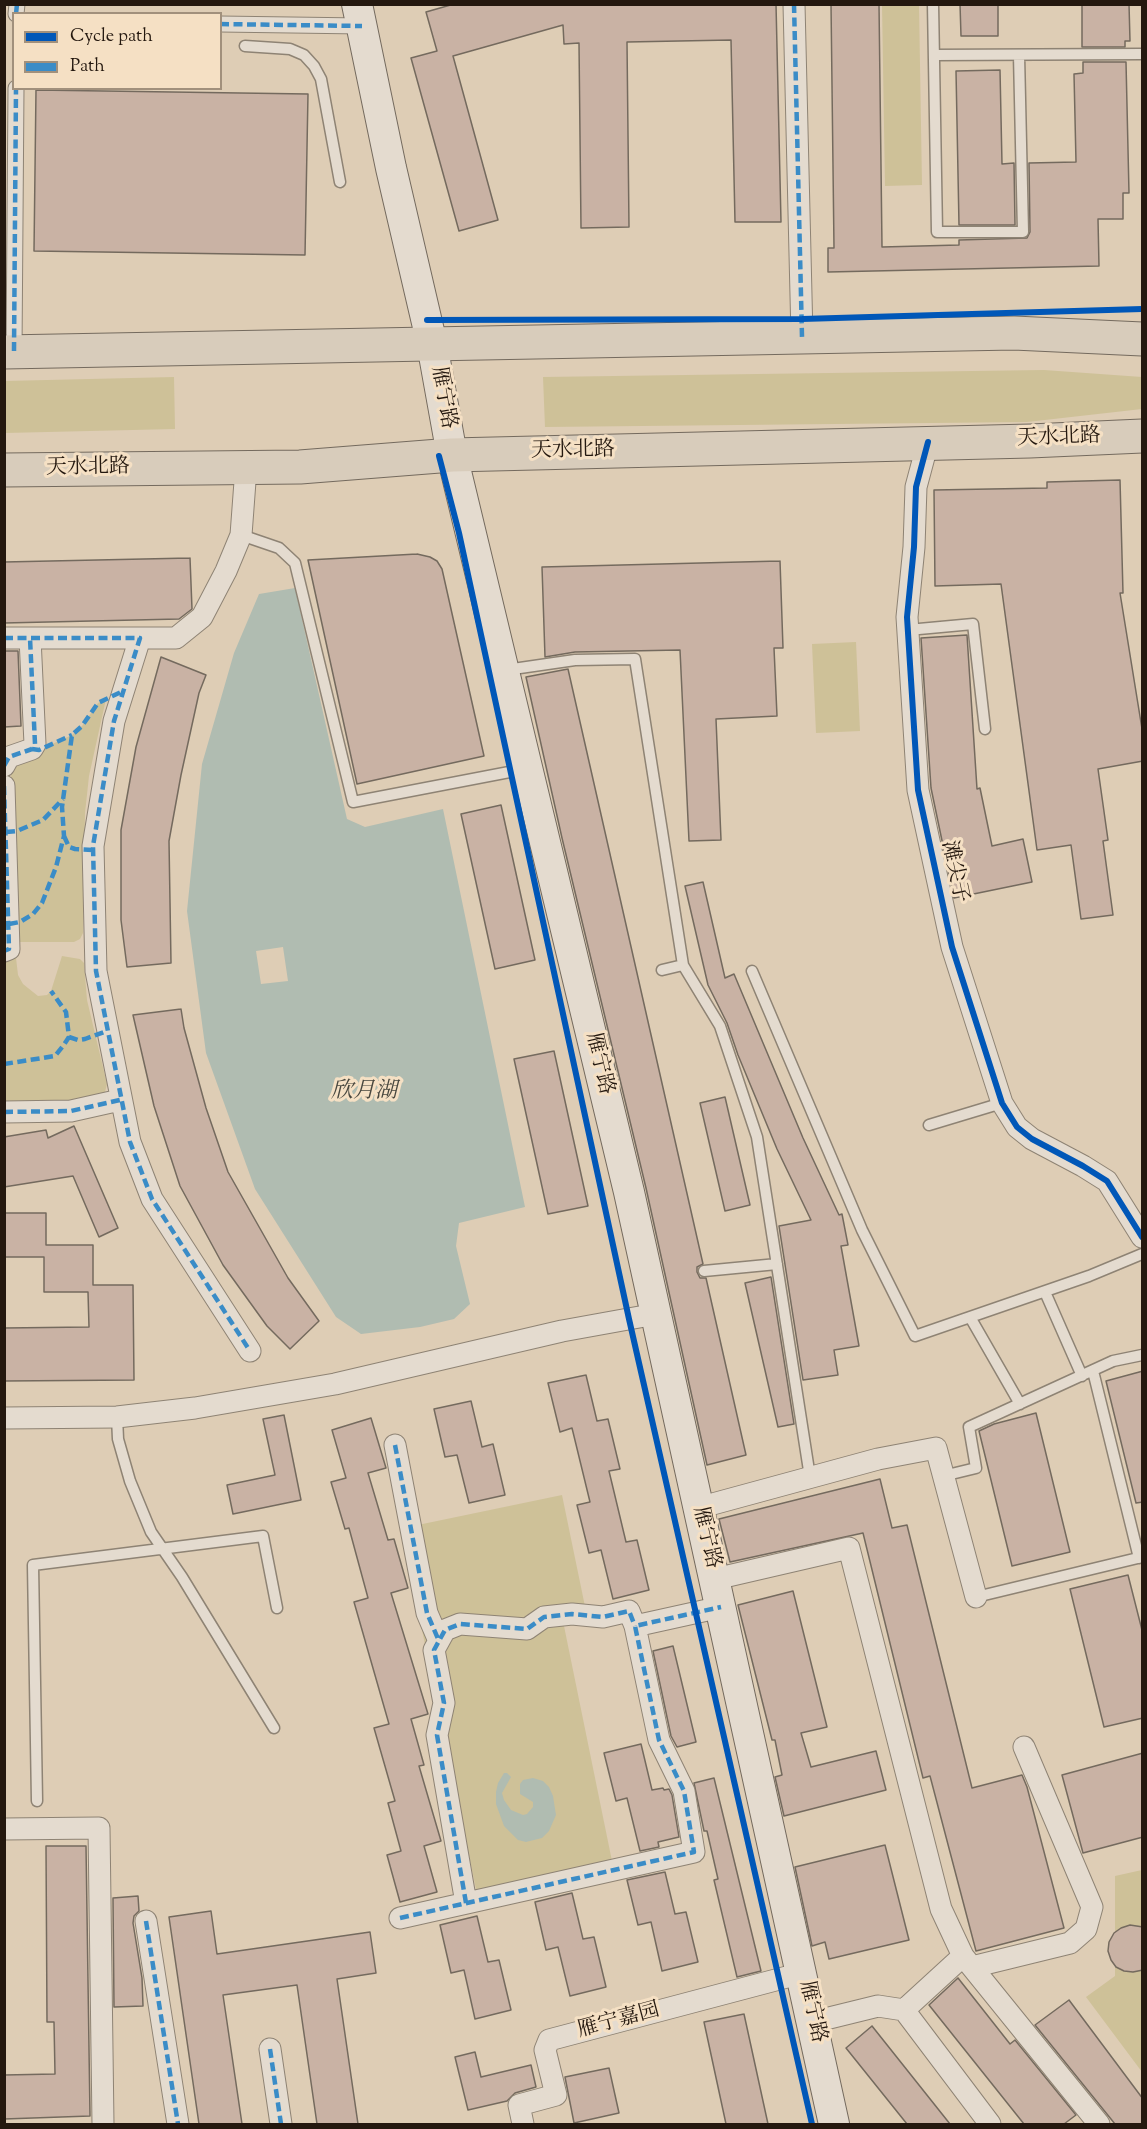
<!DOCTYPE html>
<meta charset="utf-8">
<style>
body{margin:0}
#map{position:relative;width:1147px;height:2129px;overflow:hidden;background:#decdb5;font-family:"Sorts Mill Goudy",serif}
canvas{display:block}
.frame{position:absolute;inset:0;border:6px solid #24180f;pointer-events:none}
.legend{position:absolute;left:12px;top:12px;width:210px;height:78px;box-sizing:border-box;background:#f5e0c4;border:2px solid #a1907c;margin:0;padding:8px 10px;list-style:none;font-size:18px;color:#24180f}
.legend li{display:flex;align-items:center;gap:12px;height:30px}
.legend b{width:30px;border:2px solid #a1907c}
</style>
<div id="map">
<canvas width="1147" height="2129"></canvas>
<div class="frame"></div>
<ul class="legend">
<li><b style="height:8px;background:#0057b8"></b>Cycle path</li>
<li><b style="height:8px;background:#3a8cc7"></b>Path</li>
</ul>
</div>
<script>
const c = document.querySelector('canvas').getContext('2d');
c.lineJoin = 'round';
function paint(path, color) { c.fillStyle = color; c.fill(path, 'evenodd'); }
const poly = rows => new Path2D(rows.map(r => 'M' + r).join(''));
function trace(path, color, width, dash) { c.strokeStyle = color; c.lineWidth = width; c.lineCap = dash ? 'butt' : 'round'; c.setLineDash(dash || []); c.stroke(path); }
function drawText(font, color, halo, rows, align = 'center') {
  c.font = font + ' "Sorts Mill Goudy","Noto Serif SC",serif'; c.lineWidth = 6; c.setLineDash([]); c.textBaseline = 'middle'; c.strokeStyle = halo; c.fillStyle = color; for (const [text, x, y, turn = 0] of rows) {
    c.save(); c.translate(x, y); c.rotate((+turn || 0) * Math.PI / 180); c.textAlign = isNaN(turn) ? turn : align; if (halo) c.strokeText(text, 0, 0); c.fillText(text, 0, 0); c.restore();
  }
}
paint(poly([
 [882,5,919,5,922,185,885,186],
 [1044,370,1142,377,1142,409,1027,422,545,427,543,377],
 [174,377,175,429,5,433,5,381],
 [856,642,860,731,816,733,812,644],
 [106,699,89,776,85,813,83,933,80,939,74,942,20,942,15,940,11,831,11,763,16,760,38,758,39,750,72,735,82,726,98,703],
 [62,956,80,959,84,963,87,1000,107,1084,105,1092,100,1097,16,1105,5,1108,5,959,16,958,18,975,23,984,38,996,47,995,51,991],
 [562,1495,588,1621,564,1626,613,1866,477,1894,417,1606,413,1526],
 [1142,1870,1142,2072,1086,1997,1115,1976,1115,1876]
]), '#cec198');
paint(poly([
 [295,588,347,819,365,827,443,809,525,1207,459,1223,456,1246,470,1304,454,1319,420,1327,361,1334,336,1317,255,1189,206,1053,187,911,202,764,234,653,259,594],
 [283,947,288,981,261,984,256,951],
 [504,1773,507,1773,511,1777,502,1793,504,1800,511,1810,523,1815,527,1814,533,1807,533,1802,520,1794,520,1784,523,1780,533,1778,543,1781,549,1787,553,1796,556,1815,549,1831,542,1838,526,1842,518,1840,504,1826,496,1804,496,1792,498,1783]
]), '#b0bcb1');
const building = poly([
 [454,4,776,4,781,222,735,222,731,40,627,42,629,227,581,228,579,43,564,44,563,25,453,56,498,220,459,231,411,58,437,51,426,12,454,4],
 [831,4,879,4,882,247,959,245,959,240,1027,238,1030,232,1029,163,1076,162,1074,74,1083,73,1083,62,1126,62,1129,193,1123,193,1123,219,1098,219,1099,266,828,272,828,248,834,248,831,4],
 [960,4,998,4,998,36,961,36,960,4],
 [1082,4,1129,4,1130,41,1125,41,1125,47,1082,47,1082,4],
 [1000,70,1002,164,1014,163,1015,225,959,225,956,71,1000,70],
 [36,90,308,94,305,255,34,251,36,90],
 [1120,480,1123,593,1120,593,1143,735,1143,761,1098,769,1108,840,1103,841,1113,915,1081,919,1071,845,1037,850,1001,584,935,586,934,490,1047,488,1047,482,1120,480],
 [417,554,430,557,437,561,442,569,484,756,357,784,308,560,417,554],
 [190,558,192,609,179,619,4,623,4,562,190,558],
 [780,561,783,648,774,648,777,716,716,719,721,840,689,841,680,650,575,652,545,657,542,567,780,561],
 [967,635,977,789,980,788,992,846,1023,839,1032,882,954,898,931,788,921,638,967,635],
 [4,651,18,651,21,726,4,727,4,651],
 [161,657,206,675,199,693,181,775,169,841,171,963,127,967,121,920,121,830,136,747,161,657],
 [568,669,703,1264,697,1267,697,1272,700,1278,706,1278,746,1455,707,1465,646,1188,562,838,526,677,568,669],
 [501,805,535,960,495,969,461,814,501,805],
 [703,882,725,978,734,974,803,1138,839,1215,842,1214,848,1245,841,1246,859,1346,834,1350,838,1375,803,1380,779,1226,811,1220,777,1149,738,1055,727,1023,708,985,685,886,703,882],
 [181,1009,184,1028,206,1108,228,1172,288,1278,319,1321,290,1349,267,1326,223,1265,180,1186,154,1106,133,1015,181,1009],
 [554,1051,588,1206,548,1214,514,1059,554,1051],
 [725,1097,750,1205,725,1211,700,1103,725,1097],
 [74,1126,118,1228,99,1237,73,1176,4,1187,4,1137,46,1130,48,1138,74,1126],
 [4,1213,46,1213,46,1245,93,1245,93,1285,133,1285,134,1380,4,1381,4,1328,89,1327,88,1292,44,1292,44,1257,4,1257,4,1213],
 [771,1277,794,1424,778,1427,745,1283,771,1277],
 [1143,1371,1143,1502,1136,1503,1106,1381,1143,1371],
 [586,1375,597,1421,608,1419,620,1469,609,1471,626,1542,637,1540,649,1590,613,1599,601,1550,589,1553,577,1505,590,1502,572,1428,560,1432,548,1383,586,1375],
 [471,1401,482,1447,493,1444,505,1495,469,1503,457,1455,445,1457,434,1409,471,1401],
 [1036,1413,1070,1552,1012,1566,979,1431,994,1424,1036,1413],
 [284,1415,301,1500,233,1514,227,1485,275,1475,263,1419,284,1415],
 [371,1418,386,1468,368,1473,388,1540,394,1539,408,1588,391,1593,428,1714,411,1719,424,1765,419,1766,441,1841,424,1846,437,1892,400,1902,387,1855,401,1851,388,1803,395,1801,374,1728,389,1724,354,1602,368,1598,349,1528,345,1529,331,1482,346,1478,332,1430,371,1418],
 [880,1479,892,1528,907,1525,972,1788,1022,1775,1027,1787,1064,1928,976,1951,930,1776,923,1778,863,1533,730,1562,719,1519,880,1479],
 [1128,1575,1143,1634,1143,1718,1104,1727,1070,1589,1128,1575],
 [793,1591,827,1727,801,1733,811,1767,876,1751,886,1790,784,1816,775,1777,782,1775,775,1740,772,1740,738,1605,793,1591],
 [673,1646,696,1742,677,1747,671,1736,653,1651,673,1646],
 [641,1744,652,1790,663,1788,664,1790,669,1789,672,1795,679,1837,658,1842,659,1847,640,1851,627,1798,616,1801,604,1753,641,1744],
 [1143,1753,1143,1837,1083,1853,1062,1775,1143,1753],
 [714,1778,761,1971,737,1977,714,1880,718,1879,707,1831,704,1831,694,1783,714,1778],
 [885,1845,909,1940,829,1959,825,1942,812,1946,795,1867,885,1845],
 [46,1846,86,1846,90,2116,4,2119,4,2075,55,2074,54,2022,47,2022,46,1846],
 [665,1872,675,1914,686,1912,698,1962,662,1971,651,1922,638,1925,627,1880,665,1872],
 [572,1893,583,1939,594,1937,606,1987,570,1996,558,1947,546,1950,535,1902,572,1893],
 [138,1896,139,1911,134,1916,133,1923,142,1978,143,2006,114,2007,113,1898,138,1896],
 [211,1911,217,1954,370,1932,376,1973,337,1979,358,2124,317,2124,297,1985,223,1995,242,2124,199,2124,169,1917,211,1911],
 [477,1916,488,1962,499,1960,511,2010,475,2019,464,1970,451,1973,440,1925,477,1916],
 [1130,1925,1143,1927,1143,1970,1133,1972,1124,1971,1116,1967,1111,1960,1108,1951,1109,1942,1114,1933,1121,1928,1130,1925],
 [958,1978,1010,2044,1015,2040,1076,2115,1064,2124,1024,2124,929,2005,958,1978],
 [1069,2000,1143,2099,1143,2124,1115,2124,1035,2025,1069,2000],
 [744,2014,768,2124,726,2124,704,2022,744,2014],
 [872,2026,950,2124,907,2124,846,2048,872,2026],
 [475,2052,481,2077,531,2065,536,2087,515,2093,507,2101,468,2110,455,2057,475,2052],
 [609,2068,619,2113,574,2123,565,2077,609,2068]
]);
paint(building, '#c9b2a4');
trace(building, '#746a5e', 1.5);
const service = poly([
 [933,4,937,232,1023,232,1019,55],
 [245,46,290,49,304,55,314,66,321,79,340,182],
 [934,55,1142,54],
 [241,535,279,548,295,563,353,802,525,769],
 [908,630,973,624,985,729],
 [506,670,575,660,635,659,683,965,720,1026,757,1137,810,1477],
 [662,970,683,965],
 [752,971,862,1230,915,1336,1089,1276,1142,1254],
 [929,1125,1002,1103],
 [704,1271,777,1264],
 [1045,1292,1082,1376],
 [970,1317,1020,1404],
 [1093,1371,1139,1558],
 [117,1417,118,1439,130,1481,151,1532,182,1577,274,1728],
 [943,1476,976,1468,969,1427,1113,1361,1142,1355],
 [976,1597,1142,1557],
 [37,1801,33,1565,263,1536,277,1608]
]);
const pedestrian = poly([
 [16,14,17,4],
 [220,24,362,26],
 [14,351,16,88]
]);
const minor = poly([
 [794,4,802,337],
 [928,442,916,487,914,547,907,617,918,790,952,947,1002,1103,1017,1127,1032,1139,1083,1166,1107,1181,1142,1237],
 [4,638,176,638,202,617,226,571,241,535,246,468],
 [140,638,114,721,93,846,96,971,130,1142,152,1199,250,1351],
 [4,766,9,757,32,749,35,744,30,638],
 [4,786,9,949,4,951],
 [4,1112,71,1111,120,1100],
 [4,1418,117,1417,195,1408,335,1384,562,1331,656,1314],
 [395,1445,427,1613,439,1641],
 [698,1508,878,1459,936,1448,976,1597],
 [715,1579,849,1548,941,1909,963,1956,1099,2124],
 [4,1829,99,1828,103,2124],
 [466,1903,437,1735,444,1703,434,1650,445,1630,460,1624,527,1629,544,1617,572,1614,603,1617,629,1611,635,1626],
 [400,1918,694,1852,684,1791,659,1740,635,1626,721,1607],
 [146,1921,178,2124],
 [972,1967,1070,1943,1086,1929,1092,1907,1024,1747],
 [904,2010,963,1956],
 [813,2022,878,2006,904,2010,990,2124],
 [270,2049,281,2124],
 [523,2124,519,2105,556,2095,545,2050,549,2040,802,1973]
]);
const secondary = poly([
 [357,4,391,168,432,344,452,455,629,1192,834,2124]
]);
const primary = poly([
 [4,352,1014,333,1142,339],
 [4,470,300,467,452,455,1030,441,1142,436]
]);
trace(service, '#8e8374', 13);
trace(pedestrian, '#8e8374', 17);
trace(minor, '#8e8374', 23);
trace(secondary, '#746a5e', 32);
trace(primary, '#746a5e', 35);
trace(service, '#e4dbcf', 10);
trace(pedestrian, '#e4dbcf', 15);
trace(minor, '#e4dbcf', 21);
trace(secondary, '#e4dbcf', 30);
trace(primary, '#d8ccbb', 33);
trace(poly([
 [794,4,802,337],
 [16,14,17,4],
 [220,24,362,26],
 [14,351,16,88],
 [4,638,140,638,114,721,93,846,96,971,130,1142,152,1199,250,1351],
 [32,749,39,750,72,735],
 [4,766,9,757,32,749,35,744,30,638],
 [4,786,9,949,4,951],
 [6,832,17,831,43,820,63,799],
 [64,836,69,847,75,849,93,850],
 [9,924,20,922,33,914,42,903,56,867,64,836,62,807,72,735,82,726,98,703,123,691],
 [69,1037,78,1040,85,1039,107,1031],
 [4,1064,55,1056,63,1046,69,1037,66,1012,51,991],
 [4,1112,71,1111,120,1100],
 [395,1445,427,1613,439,1641],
 [466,1903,437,1735,444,1703,434,1650,445,1630,460,1624,527,1629,544,1617,572,1614,603,1617,629,1611,635,1626],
 [400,1918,694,1852,684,1791,659,1740,635,1626,721,1607],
 [146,1921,178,2124],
 [270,2049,281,2124]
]), '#3a8cc7', 4.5, [9, 4.5]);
trace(poly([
 [427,320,802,319,1142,309],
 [928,442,916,487,914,547,907,617,918,790,952,947,1002,1103,1017,1127,1032,1139,1083,1166,1107,1181,1142,1237],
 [439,456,459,533,629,1319,812,2124]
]), '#0057b8', 6);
drawText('21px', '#24180f', '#f5e0c4', [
 ["雁宁路",442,398,80],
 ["天水北路",1059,439,-2],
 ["天水北路",573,452,-1],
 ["天水北路",88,469,-1],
 ["滩尖子",953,872,78],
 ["雁宁路",598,1064,77],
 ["雁宁路",705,1538,77],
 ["雁宁路",811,2012,78],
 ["雁宁嘉园",619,2022,-15]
]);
drawText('italic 22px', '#48473f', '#f5e0c4', [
 ["欣月湖",364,1093]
]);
</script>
